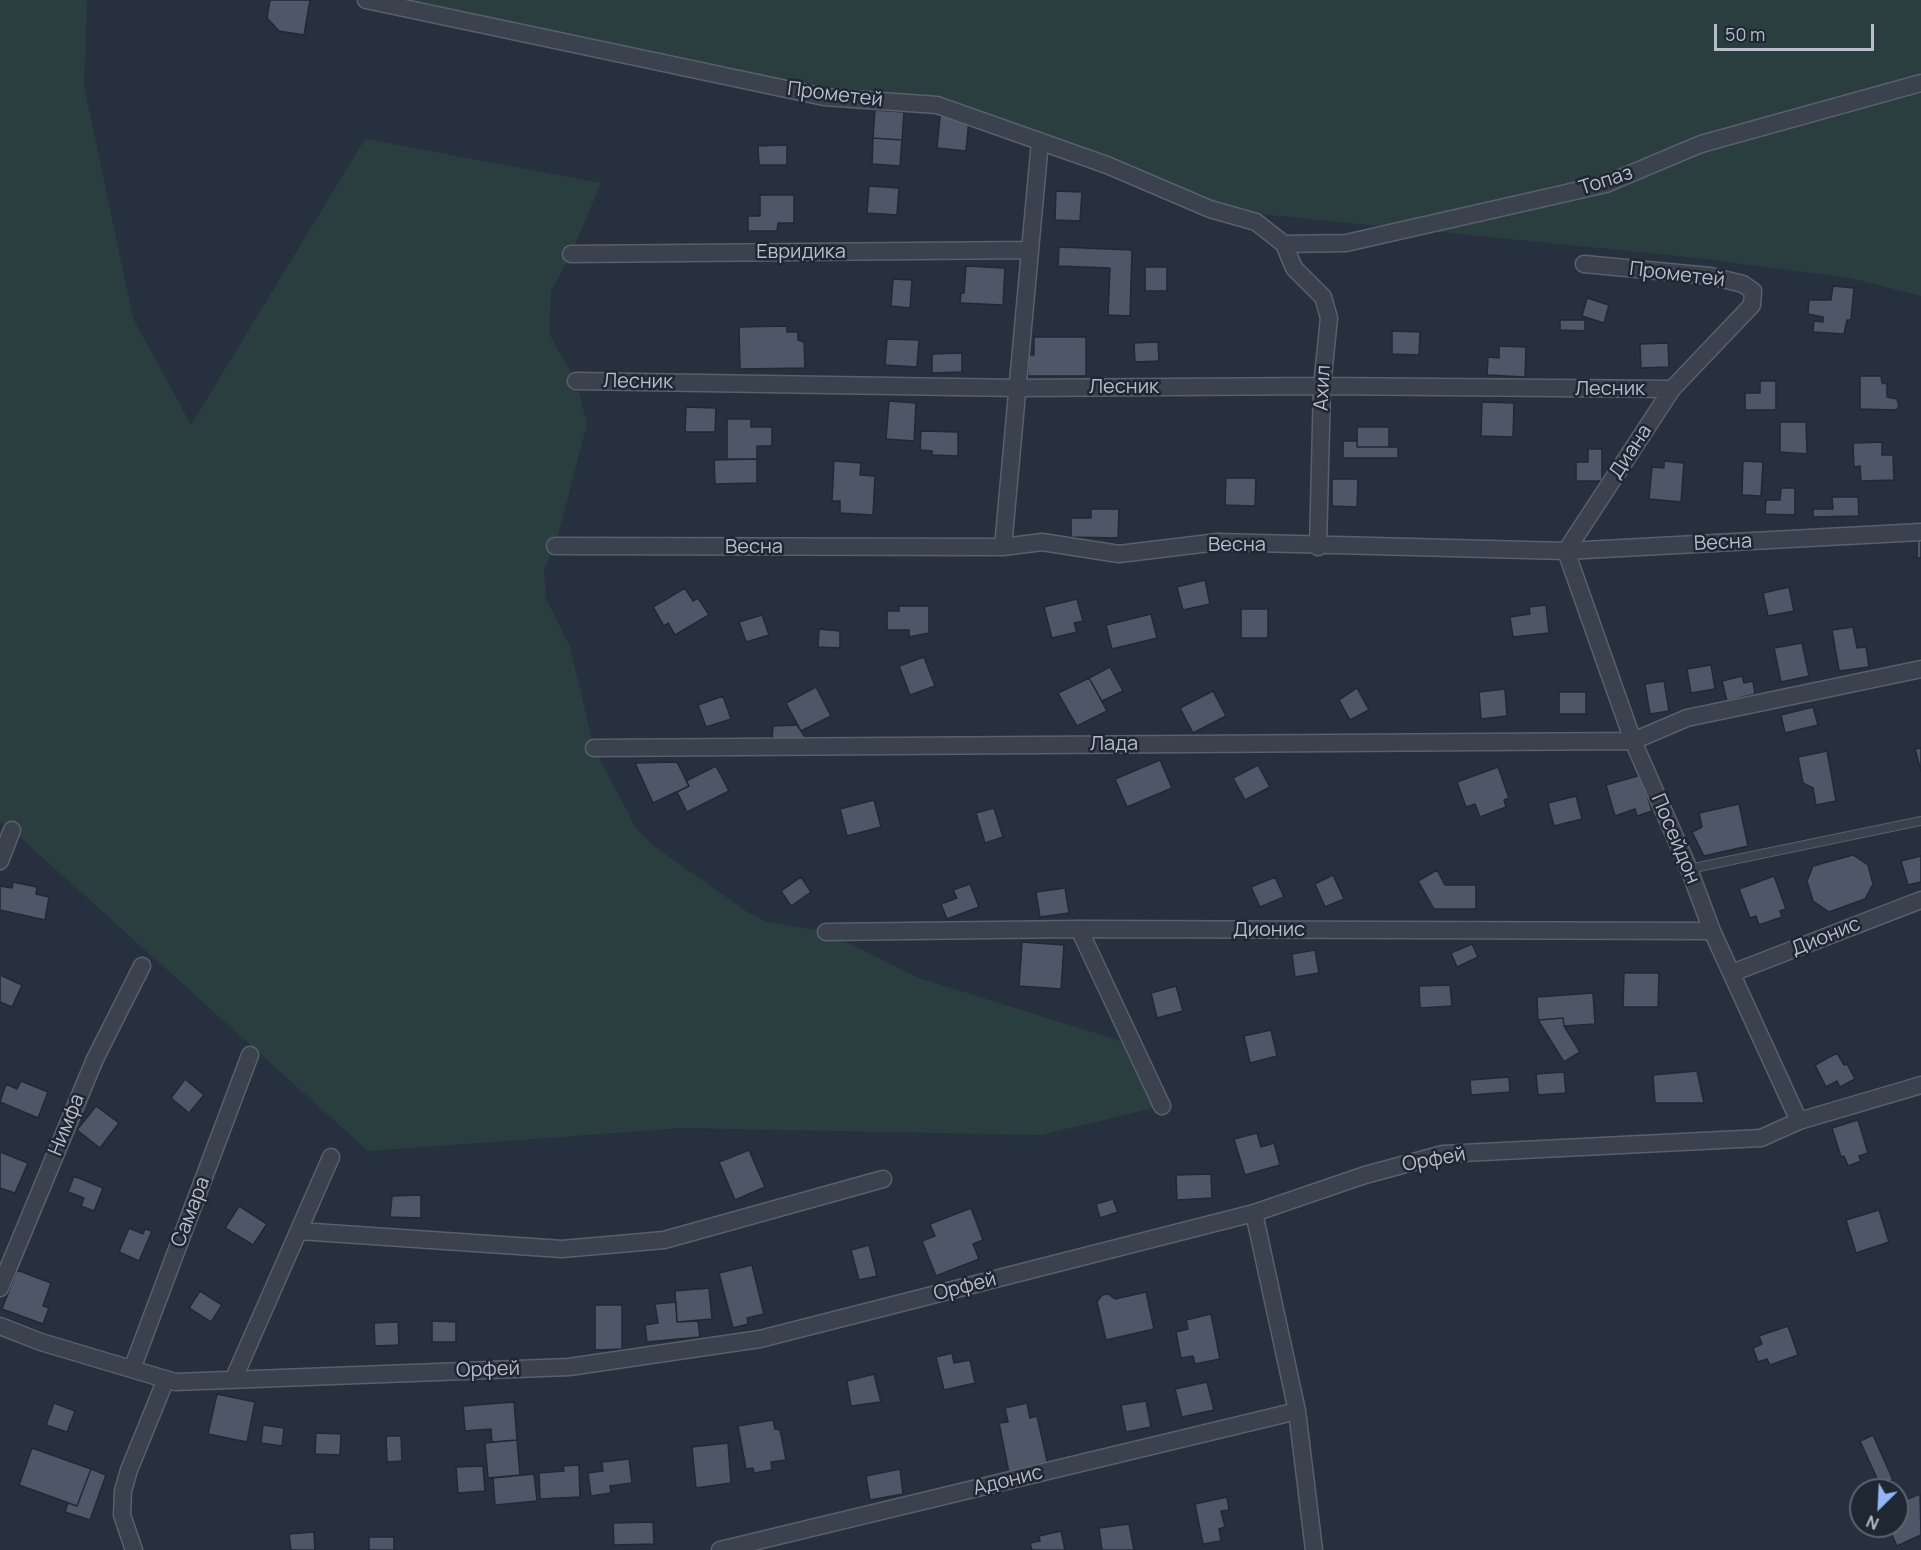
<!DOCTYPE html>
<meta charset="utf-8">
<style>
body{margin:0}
#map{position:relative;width:1921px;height:1550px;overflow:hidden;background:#27303e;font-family:Manrope,sans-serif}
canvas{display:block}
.north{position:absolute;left:1849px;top:1478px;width:60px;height:60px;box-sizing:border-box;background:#1f2733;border:2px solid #5c636f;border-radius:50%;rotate:204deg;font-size:16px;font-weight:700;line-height:24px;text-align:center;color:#b7bdc9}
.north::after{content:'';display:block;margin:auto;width:21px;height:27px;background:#93b5f2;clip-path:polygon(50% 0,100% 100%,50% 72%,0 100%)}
.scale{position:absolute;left:1714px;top:24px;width:160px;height:27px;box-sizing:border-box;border:3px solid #b7bdc9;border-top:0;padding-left:8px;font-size:18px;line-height:21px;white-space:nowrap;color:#b7bdc9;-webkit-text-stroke:4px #1f2733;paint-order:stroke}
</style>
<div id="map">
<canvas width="1921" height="1550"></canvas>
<div class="north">N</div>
<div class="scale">50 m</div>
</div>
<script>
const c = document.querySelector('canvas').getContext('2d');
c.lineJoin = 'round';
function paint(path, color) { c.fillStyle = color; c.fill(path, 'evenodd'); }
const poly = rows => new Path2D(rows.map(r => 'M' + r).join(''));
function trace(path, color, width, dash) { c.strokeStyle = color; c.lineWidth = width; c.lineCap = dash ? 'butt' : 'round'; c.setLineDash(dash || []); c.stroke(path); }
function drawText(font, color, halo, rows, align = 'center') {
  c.font = font + ' Manrope,sans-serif'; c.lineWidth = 5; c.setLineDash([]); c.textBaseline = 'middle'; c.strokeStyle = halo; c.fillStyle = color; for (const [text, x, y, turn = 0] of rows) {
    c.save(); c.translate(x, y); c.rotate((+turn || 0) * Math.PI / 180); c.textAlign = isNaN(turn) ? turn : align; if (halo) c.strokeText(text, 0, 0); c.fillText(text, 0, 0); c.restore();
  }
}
paint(poly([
 [0,0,87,0,84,86,133,318,191,425,365,139,601,183,571,254,551,291,549,334,576,381,587,424,555,546,544,569,546,598,570,647,594,748,636,828,651,844,749,913,767,922,826,932,916,977,1133,1045,1162,1106,1041,1135,683,1128,368,1151,12,830,0,823],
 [364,0,1921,0,1921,296,1850,278,1689,257,1210,209,937,105,824,97]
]), '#2a3e40');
const building = poly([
 [270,0,310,0,304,35,279,31,267,18,270,0],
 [875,110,904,112,902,140,873,138,875,110],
 [940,116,969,119,966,151,937,148,940,116],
 [873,138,902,140,900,166,872,164,873,138],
 [787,145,787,165,759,165,758,146,787,145],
 [869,186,899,188,897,215,867,213,869,186],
 [1056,191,1082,192,1080,221,1055,220,1056,191],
 [760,195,794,195,794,223,778,223,777,231,748,231,748,216,760,216,760,195],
 [1059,247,1132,250,1130,316,1108,315,1110,268,1058,266,1059,247],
 [966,266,1005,268,1003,305,960,303,961,293,964,293,966,266],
 [1145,267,1167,267,1167,291,1145,291,1145,267],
 [893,279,912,280,910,308,891,306,893,279],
 [1833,286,1854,288,1851,320,1847,320,1844,334,1813,332,1814,321,1823,322,1823,317,1808,314,1809,300,1831,300,1833,286],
 [1587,298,1609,305,1604,323,1582,316,1587,298],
 [1560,320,1585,320,1585,331,1560,330,1560,320],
 [787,326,787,332,798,332,798,340,804,342,805,368,740,369,739,327,787,326],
 [1392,331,1420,332,1419,355,1392,354,1392,331],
 [1034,337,1086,337,1086,376,1028,376,1028,355,1034,355,1034,337],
 [887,339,919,340,917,367,885,365,887,339],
 [1158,342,1159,361,1135,362,1134,343,1158,342],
 [1668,343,1669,367,1641,368,1640,344,1668,343],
 [1499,346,1526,347,1525,377,1487,375,1488,357,1499,358,1499,346],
 [962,353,962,372,932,373,932,354,962,353],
 [1860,376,1881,376,1882,383,1887,384,1887,397,1897,399,1899,407,1895,410,1860,409,1860,376],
 [1760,381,1776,381,1776,410,1745,410,1745,393,1760,393,1760,381],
 [889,401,916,403,914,441,886,439,889,401],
 [1482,402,1514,403,1513,437,1481,436,1482,402],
 [686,407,716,408,715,432,685,432,686,407],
 [727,419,751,419,751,427,772,427,772,446,757,446,757,459,727,459,727,419],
 [1780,422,1806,422,1807,454,1780,452,1780,422],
 [1357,427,1389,427,1389,447,1357,447,1357,427],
 [921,431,958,432,958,456,932,455,932,451,920,450,921,431],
 [1343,441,1357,441,1357,447,1398,447,1398,458,1343,458,1343,441],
 [1882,442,1882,455,1893,455,1894,480,1861,481,1860,466,1854,467,1853,443,1882,442],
 [1588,449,1602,449,1602,481,1576,481,1576,462,1588,462,1588,449],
 [757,459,757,483,715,484,714,460,757,459],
 [834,461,861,463,860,475,875,476,873,515,840,513,840,501,832,501,834,461],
 [1664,461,1684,463,1681,502,1649,499,1652,467,1664,468,1664,461],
 [1743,461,1763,462,1761,496,1742,495,1743,461],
 [1226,478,1256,478,1255,506,1225,505,1226,478],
 [1332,479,1358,479,1357,507,1332,506,1332,479],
 [1781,488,1795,488,1795,515,1765,514,1766,500,1780,500,1781,488],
 [1832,497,1858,497,1859,516,1813,517,1813,509,1833,509,1832,497],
 [1091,509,1119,509,1118,538,1071,537,1071,518,1091,518,1091,509],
 [1917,538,1921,538,1921,558,1917,558,1917,538],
 [1205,580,1210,604,1183,610,1177,587,1205,580],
 [1789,587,1794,611,1768,616,1763,593,1789,587],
 [685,588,693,601,698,598,709,615,675,635,668,623,664,626,653,607,685,588],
 [1077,599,1083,621,1074,623,1077,632,1052,638,1044,607,1077,599],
 [1546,605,1549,633,1513,637,1510,617,1530,614,1529,607,1546,605],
 [899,606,929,606,929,633,909,637,909,630,887,630,887,611,899,611,899,606],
 [1241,609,1268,609,1268,638,1241,638,1241,609],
 [1151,614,1157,638,1112,649,1106,625,1151,614],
 [762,615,769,635,746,642,739,622,762,615],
 [1853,627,1857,648,1866,647,1869,667,1839,671,1832,630,1853,627],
 [819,629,840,631,840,648,818,647,819,629],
 [1802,643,1809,676,1781,682,1774,648,1802,643],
 [924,657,935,686,910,695,899,666,924,657],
 [1711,665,1715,689,1691,693,1687,669,1711,665],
 [1110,667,1123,691,1102,701,1089,678,1110,667],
 [1742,676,1744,683,1753,681,1755,694,1727,701,1722,681,1742,676],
 [1089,678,1107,711,1077,726,1058,693,1089,678],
 [1664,681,1669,711,1650,714,1645,684,1664,681],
 [816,687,831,716,801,731,786,703,816,687],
 [1357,688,1369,710,1350,720,1339,700,1357,688],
 [1505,689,1507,716,1481,719,1479,692,1505,689],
 [1213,691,1226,716,1193,733,1180,708,1213,691],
 [1559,692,1586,692,1586,714,1559,714,1559,692],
 [723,696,731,719,706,727,698,705,723,696],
 [1813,707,1818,725,1785,733,1781,715,1813,707],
 [797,725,807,740,772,740,773,726,797,725],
 [1921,748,1921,771,1915,749,1921,748],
 [1827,751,1836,801,1816,805,1813,788,1803,783,1798,757,1827,751],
 [1160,760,1172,788,1127,807,1115,779,1160,760],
 [677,762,689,786,653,803,635,763,677,762],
 [1258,765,1270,787,1245,800,1233,778,1258,765],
 [716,766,729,791,687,812,677,792,689,786,686,781,716,766],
 [1498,767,1509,798,1504,800,1506,807,1480,817,1475,804,1466,807,1457,782,1498,767],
 [1641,775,1652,811,1637,816,1635,809,1615,816,1606,785,1641,775],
 [1576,796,1582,819,1554,826,1548,803,1576,796],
 [874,800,881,827,847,836,840,809,874,800],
 [1739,804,1748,846,1704,856,1692,832,1702,827,1699,813,1739,804],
 [994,808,1003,837,985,843,976,813,994,808],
 [1853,855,1868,865,1873,884,1865,899,1829,912,1813,901,1807,881,1813,866,1853,855],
 [1921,856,1921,882,1908,885,1901,861,1921,856],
 [1437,870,1445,885,1476,885,1476,909,1434,909,1418,881,1437,870],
 [1333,875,1344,899,1325,907,1315,884,1333,875],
 [1774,876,1786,909,1780,911,1782,917,1759,925,1756,916,1750,918,1739,889,1774,876],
 [801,877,811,892,791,906,781,891,801,877],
 [1275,877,1284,897,1260,907,1251,887,1275,877],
 [13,882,37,887,36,894,49,897,45,920,0,910,0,886,12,888,13,882],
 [970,884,979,907,947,919,941,904,957,898,953,890,970,884],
 [1065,888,1069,913,1040,917,1036,892,1065,888],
 [1022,942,1064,945,1061,989,1019,986,1022,942],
 [1472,944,1478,957,1457,967,1451,953,1472,944],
 [1315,950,1319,973,1295,977,1292,954,1315,950],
 [1624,973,1659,973,1658,1007,1623,1007,1624,973],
 [0,975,22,985,12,1007,0,1002,0,975],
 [1450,985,1452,1006,1420,1008,1419,986,1450,985],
 [1176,986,1183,1011,1157,1018,1151,993,1176,986],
 [1593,993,1595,1024,1564,1026,1563,1018,1538,1020,1537,997,1593,993],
 [1563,1018,1564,1026,1580,1052,1564,1062,1538,1020,1563,1018],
 [1271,1030,1277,1056,1250,1063,1244,1036,1271,1030],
 [1837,1053,1844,1065,1847,1064,1855,1079,1840,1087,1837,1081,1826,1087,1815,1065,1837,1053],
 [1697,1071,1704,1103,1655,1103,1653,1075,1697,1071],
 [1564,1072,1566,1093,1538,1095,1536,1074,1564,1072],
 [1509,1077,1510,1092,1471,1095,1470,1080,1509,1077],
 [185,1079,204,1095,189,1113,171,1098,185,1079],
 [21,1081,48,1092,38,1118,0,1102,6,1084,17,1089,21,1081],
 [96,1106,119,1123,100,1148,77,1130,96,1106],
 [1858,1120,1868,1153,1859,1156,1861,1161,1848,1166,1844,1156,1841,1157,1832,1128,1858,1120],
 [1257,1133,1261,1147,1274,1143,1280,1165,1245,1175,1234,1139,1257,1133],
 [749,1150,765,1187,735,1200,719,1162,749,1150],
 [0,1152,28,1163,15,1193,0,1188,0,1152],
 [1211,1174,1212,1198,1177,1200,1176,1175,1211,1174],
 [74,1176,103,1188,94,1211,81,1206,84,1198,68,1192,74,1176],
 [421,1195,421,1218,390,1217,392,1196,421,1195],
 [1113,1199,1118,1212,1100,1218,1096,1204,1113,1199],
 [239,1206,267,1224,253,1245,225,1228,239,1206],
 [971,1208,983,1240,973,1244,979,1259,936,1276,922,1241,935,1236,930,1224,971,1208],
 [1879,1210,1889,1242,1856,1253,1846,1220,1879,1210],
 [129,1228,143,1234,145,1229,152,1231,139,1261,119,1252,129,1228],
 [869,1245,877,1276,859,1280,851,1250,869,1245],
 [752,1265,764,1314,747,1318,748,1324,733,1328,719,1273,752,1265],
 [17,1270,51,1283,43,1306,49,1308,43,1324,2,1309,17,1270],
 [709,1288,712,1319,677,1322,675,1291,709,1288],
 [200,1291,222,1305,211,1322,189,1308,200,1291],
 [1146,1292,1154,1329,1106,1340,1097,1302,1102,1295,1108,1294,1115,1299,1146,1292],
 [676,1302,677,1322,698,1321,700,1337,647,1342,645,1325,658,1323,655,1304,676,1302],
 [595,1305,622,1305,622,1349,595,1350,595,1305],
 [1211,1314,1220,1359,1195,1364,1193,1356,1181,1358,1176,1332,1188,1329,1186,1320,1211,1314],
 [432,1321,456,1322,456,1342,432,1342,432,1321],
 [398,1322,399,1345,375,1346,374,1323,398,1322],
 [1788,1326,1798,1355,1770,1365,1767,1359,1758,1362,1753,1348,1762,1344,1759,1336,1788,1326],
 [952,1353,954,1363,970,1360,975,1383,944,1390,936,1357,952,1353],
 [874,1374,881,1402,851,1406,847,1381,874,1374],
 [1207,1382,1214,1410,1182,1417,1175,1389,1207,1382],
 [217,1394,255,1402,247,1442,208,1434,217,1394],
 [1146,1401,1151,1427,1126,1432,1121,1405,1146,1401],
 [514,1402,517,1440,492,1442,491,1429,465,1431,463,1406,514,1402],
 [54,1403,75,1411,67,1432,46,1425,54,1403],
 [1027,1403,1030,1418,1037,1416,1048,1465,1009,1473,999,1423,1008,1422,1005,1408,1027,1403],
 [773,1420,775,1429,780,1430,786,1460,771,1462,772,1470,754,1473,753,1468,746,1469,738,1426,773,1420],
 [263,1425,284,1428,282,1446,261,1443,263,1425],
 [316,1433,341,1434,340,1455,315,1454,316,1433],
 [1873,1435,1893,1480,1880,1485,1860,1441,1873,1435],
 [386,1436,401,1436,402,1461,387,1462,386,1436],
 [517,1440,520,1475,488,1478,485,1443,517,1440],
 [728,1443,731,1483,696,1488,692,1447,728,1443],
 [32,1448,91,1469,77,1506,19,1485,32,1448],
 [629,1459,632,1483,610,1486,611,1493,591,1496,588,1473,603,1471,602,1462,629,1459],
 [579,1465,580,1497,540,1499,539,1473,564,1471,563,1466,579,1465],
 [483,1466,485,1491,458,1493,456,1467,483,1466],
 [91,1469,106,1475,90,1520,65,1512,68,1503,77,1506,91,1469],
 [900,1469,903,1494,870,1500,866,1476,900,1469],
 [534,1474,537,1501,495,1505,493,1478,534,1474],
 [1920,1494,1921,1535,1897,1546,1888,1526,1897,1526,1905,1500,1920,1494],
 [1227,1497,1229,1510,1221,1511,1225,1527,1219,1529,1221,1541,1203,1544,1195,1504,1227,1497],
 [653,1522,654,1544,614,1545,613,1523,653,1522],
 [1129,1524,1134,1550,1102,1550,1099,1528,1129,1524],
 [1061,1531,1065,1550,1032,1550,1030,1543,1040,1541,1039,1536,1061,1531],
 [314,1532,315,1550,291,1550,289,1534,314,1532],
 [369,1537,394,1537,394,1550,369,1550,369,1537]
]);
paint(building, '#4d5767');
trace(building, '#212935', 1.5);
const lane = poly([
 [1689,869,1921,821]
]);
const street = poly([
 [366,0,824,97,937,105,1107,165,1210,209,1256,222,1284,244,1294,268,1323,297,1329,318,1322,386,1318,547],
 [1284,244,1346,243,1606,184,1701,144,1921,83],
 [571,254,1030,250],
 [1584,264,1710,276,1743,284,1753,291,1752,305,1672,389,1566,551,1633,741,1689,869,1712,931,1799,1121],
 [576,381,1018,388,1322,386,1672,389],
 [555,546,1003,547,1042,542,1119,554,1218,542,1566,551,1921,532],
 [1003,547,1040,141],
 [594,748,1633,741,1687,718,1921,669],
 [0,861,12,830],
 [1079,929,1162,1106],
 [826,932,1079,929,1712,931],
 [1732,973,1921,900],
 [1254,1213,1297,1411,1314,1550],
 [299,1231,562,1249,664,1240,883,1179],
 [0,1288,95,1059,142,966],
 [0,1326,41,1342,175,1382,569,1367,760,1339,1254,1213,1365,1175,1443,1154,1761,1138,1799,1121,1921,1085],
 [132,1369,250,1055],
 [234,1378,331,1157],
 [134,1550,122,1515,123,1491,129,1470,166,1379],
 [720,1550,1297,1411]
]);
trace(lane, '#58606c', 10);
trace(street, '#58606c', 19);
trace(lane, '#3b424e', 8);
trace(street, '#3b424e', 16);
drawText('20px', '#b7bdc9', '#1f2733', [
 ["Прометей",835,95,7],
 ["Топаз",1606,181,-18],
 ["Евридика",801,252],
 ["Прометей",1677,275,7],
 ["Лесник",638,382,1],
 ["Лесник",1124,387],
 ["Ахил",1323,388,-87],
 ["Лесник",1610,389],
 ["Диана",1631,452,-57],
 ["Весна",1723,543,-3],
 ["Весна",1237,545],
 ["Весна",754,547],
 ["Лада",1114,744],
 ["Посейдон",1675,839,67],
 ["Дионис",1269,930],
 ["Дионис",1826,937,-22],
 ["Нимфа",67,1125,-68],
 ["Орфей",1434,1160,-10],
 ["Самара",191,1212,-69],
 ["Орфей",965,1287,-14],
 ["Орфей",488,1370,-2],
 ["Адонис",1008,1481,-14]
]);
</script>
